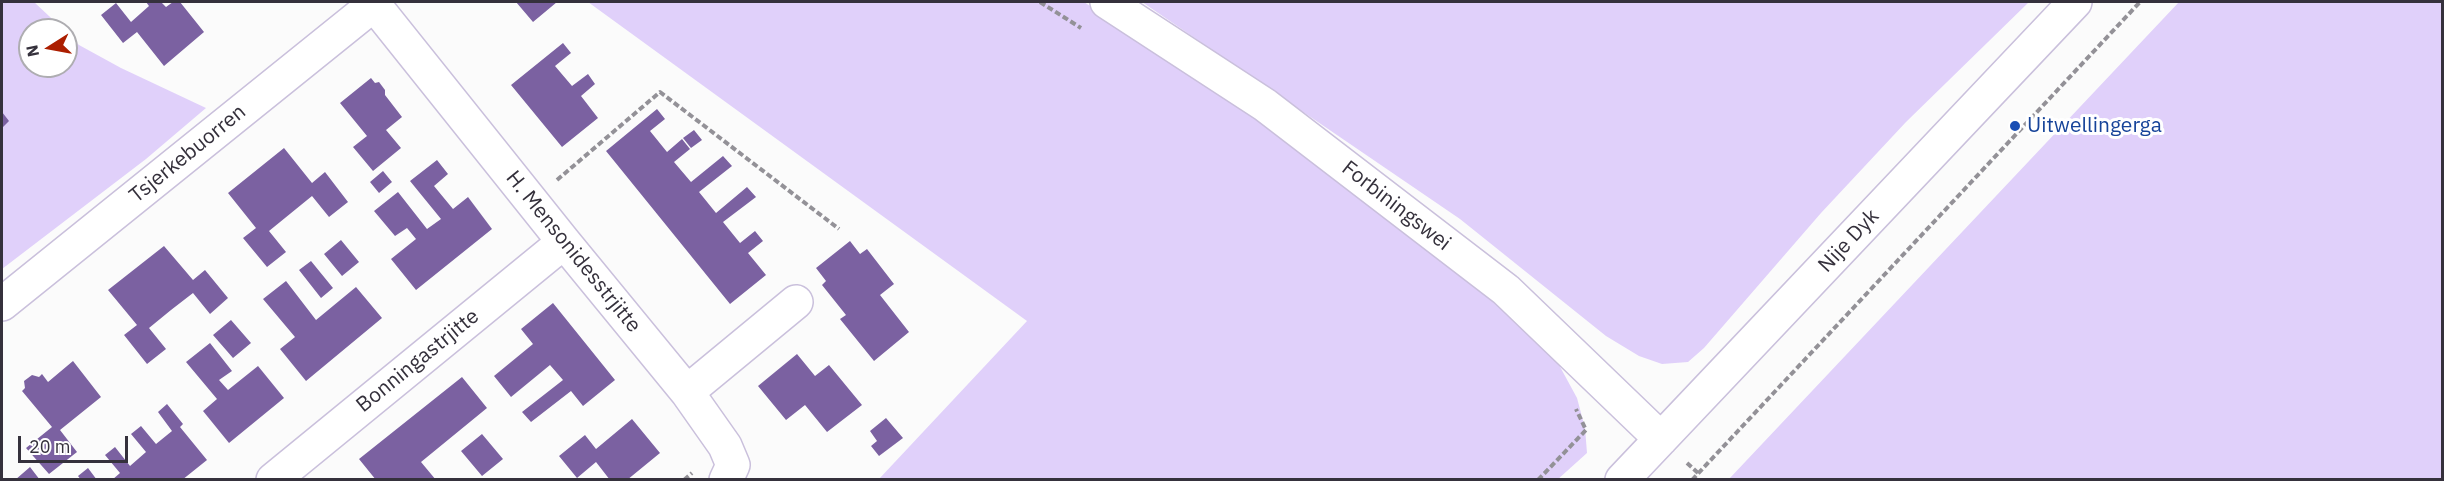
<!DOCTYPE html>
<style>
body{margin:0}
#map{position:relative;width:2444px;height:481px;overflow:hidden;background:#fbfbfb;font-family:"IBM Plex Sans",sans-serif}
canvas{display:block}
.frame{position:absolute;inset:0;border:3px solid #35313c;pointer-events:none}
.north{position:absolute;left:18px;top:18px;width:60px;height:60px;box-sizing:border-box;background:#fff;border:2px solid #aeadb1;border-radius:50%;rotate:259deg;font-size:16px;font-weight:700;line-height:24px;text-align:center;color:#35313c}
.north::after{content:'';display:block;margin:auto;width:21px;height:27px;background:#ac1e00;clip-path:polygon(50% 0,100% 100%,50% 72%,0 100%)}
.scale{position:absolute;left:18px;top:436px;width:110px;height:27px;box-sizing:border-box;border:3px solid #35313c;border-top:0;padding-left:8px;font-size:18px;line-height:21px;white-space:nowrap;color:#35313c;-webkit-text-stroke:4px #fff;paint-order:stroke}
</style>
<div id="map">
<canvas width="2444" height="481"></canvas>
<div class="frame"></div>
<div class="north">N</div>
<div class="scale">20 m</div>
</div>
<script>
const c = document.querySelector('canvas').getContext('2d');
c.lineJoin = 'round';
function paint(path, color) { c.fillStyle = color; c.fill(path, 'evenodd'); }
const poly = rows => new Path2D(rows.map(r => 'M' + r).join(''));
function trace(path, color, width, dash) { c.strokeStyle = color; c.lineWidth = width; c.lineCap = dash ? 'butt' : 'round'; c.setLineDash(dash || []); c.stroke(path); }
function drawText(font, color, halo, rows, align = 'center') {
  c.font = font + ' "IBM Plex Sans",sans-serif'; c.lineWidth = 6; c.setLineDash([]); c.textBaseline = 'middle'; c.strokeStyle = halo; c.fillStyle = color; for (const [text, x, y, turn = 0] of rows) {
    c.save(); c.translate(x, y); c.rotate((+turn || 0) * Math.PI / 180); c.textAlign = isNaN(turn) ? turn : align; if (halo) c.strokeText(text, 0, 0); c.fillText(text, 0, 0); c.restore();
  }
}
paint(poly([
 [2,2,34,2,64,30,30,30,30,66,66,66,66,32,79,45,121,68,206,108,146,159,2,269],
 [588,2,1084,2,1339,173,1502,296,1558,363,1577,398,1585,428,1587,453,1557,480,879,479,1027,321],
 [1142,2,2029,2,1906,122,1821,213,1704,348,1688,362,1662,364,1639,356,1606,336,1460,219],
 [2179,2,2442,2,2442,479,1729,479]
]), '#e0d0fa');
paint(poly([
 [146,2,161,2,166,7,173,2,180,2,204,32,164,66,137,32,123,43,101,15,116,3,131,22,149,6],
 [516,2,557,2,533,22],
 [563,43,571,53,555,66,572,86,588,74,595,84,581,96,598,118,562,147,511,85],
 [371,78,375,83,379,82,385,90,385,95,402,117,386,130,401,148,373,171,353,147,367,136,340,103],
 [657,109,665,119,650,131,667,152,682,139,690,149,674,162,691,182,723,156,732,166,699,192,716,213,747,187,756,197,723,222,740,243,755,231,763,241,748,253,766,275,730,304,606,151],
 [2,112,9,121,2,128],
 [694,130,702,140,691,148,683,138],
 [284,148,312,183,325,172,348,202,329,217,312,196,269,231,286,252,267,267,243,238,256,228,228,193],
 [437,160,448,174,434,186,453,209,468,197,492,229,416,290,391,259,416,239,407,228,395,236,374,211,398,192,427,229,441,219,410,181],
 [383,171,392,182,379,193,370,182],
 [341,240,359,262,342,276,324,254],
 [850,241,860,254,867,249,894,284,880,295,909,332,874,361,840,319,846,315,822,285,826,281,816,268],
 [164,246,193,280,205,270,228,298,210,314,193,293,171,310,149,328,166,349,147,364,124,335,137,325,108,290],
 [311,261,333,288,321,298,299,270],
 [286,281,316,320,356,287,382,318,306,381,280,349,295,337,263,299],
 [553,303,615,380,583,406,571,391,531,422,522,412,563,380,550,365,511,397,494,376,533,344,521,329],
 [231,320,251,343,233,358,213,335],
 [210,343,232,371,219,380,228,390,258,366,284,398,229,443,203,411,217,399,186,362],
 [797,354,815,376,829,365,862,405,827,432,805,405,786,420,758,386],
 [73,361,101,397,60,430,77,452,49,474,26,448,52,427,22,391,25,388,24,381,32,375,39,377,42,374,48,382],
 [462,377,487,408,421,462,436,480,376,480,359,459],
 [167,404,183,424,180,427,207,460,182,480,112,480,120,473,105,455,115,447,130,466,146,452,131,434,141,426,156,444,172,431,158,412],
 [886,418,903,438,879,456,871,446,877,441,870,431],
 [632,419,660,453,627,480,610,480,596,462,577,478,559,456,585,435,596,449],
 [482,434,503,459,482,476,461,451],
 [30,467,40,480,15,480],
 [88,468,97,480,81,480,78,476]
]), '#7b61a1');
const minor = poly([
 [372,2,564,242,687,392,725,446,733,465,726,480],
 [687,392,796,302],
 [273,480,564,242]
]);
const tertiary = poly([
 [1107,2,1265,105,1506,290,1661,439],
 [2,304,377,2],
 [1622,480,2075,2]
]);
trace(minor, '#cac0dc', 36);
trace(tertiary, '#cac0dc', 36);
trace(poly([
 [1040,2,1081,28],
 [557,180,660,92,839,229],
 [1687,463,1698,473],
 [684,480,692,473],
 [1538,480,1586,430,1576,409],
 [1692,480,2140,2]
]), '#939197', 4, [6, 3]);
trace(minor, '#fff', 33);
trace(tertiary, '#fff', 33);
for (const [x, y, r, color] of [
 [2015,126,6,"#1a4fb4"]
]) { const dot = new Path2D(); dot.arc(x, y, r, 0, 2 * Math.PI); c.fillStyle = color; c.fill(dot); trace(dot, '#fff', 2); }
drawText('21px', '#164399', '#fff', [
 ["Uitwellingerga",2027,126]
], 'left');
drawText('21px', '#35313c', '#fff', [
 ["Tsjerkebuorren",188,154,-39],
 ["Forbiningswei",1396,206,38],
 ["Nije Dyk",1849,241,-47],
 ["H. Mensonidesstrjitte",573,252,51],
 ["Bonningastrjitte",418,361,-39]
]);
</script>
